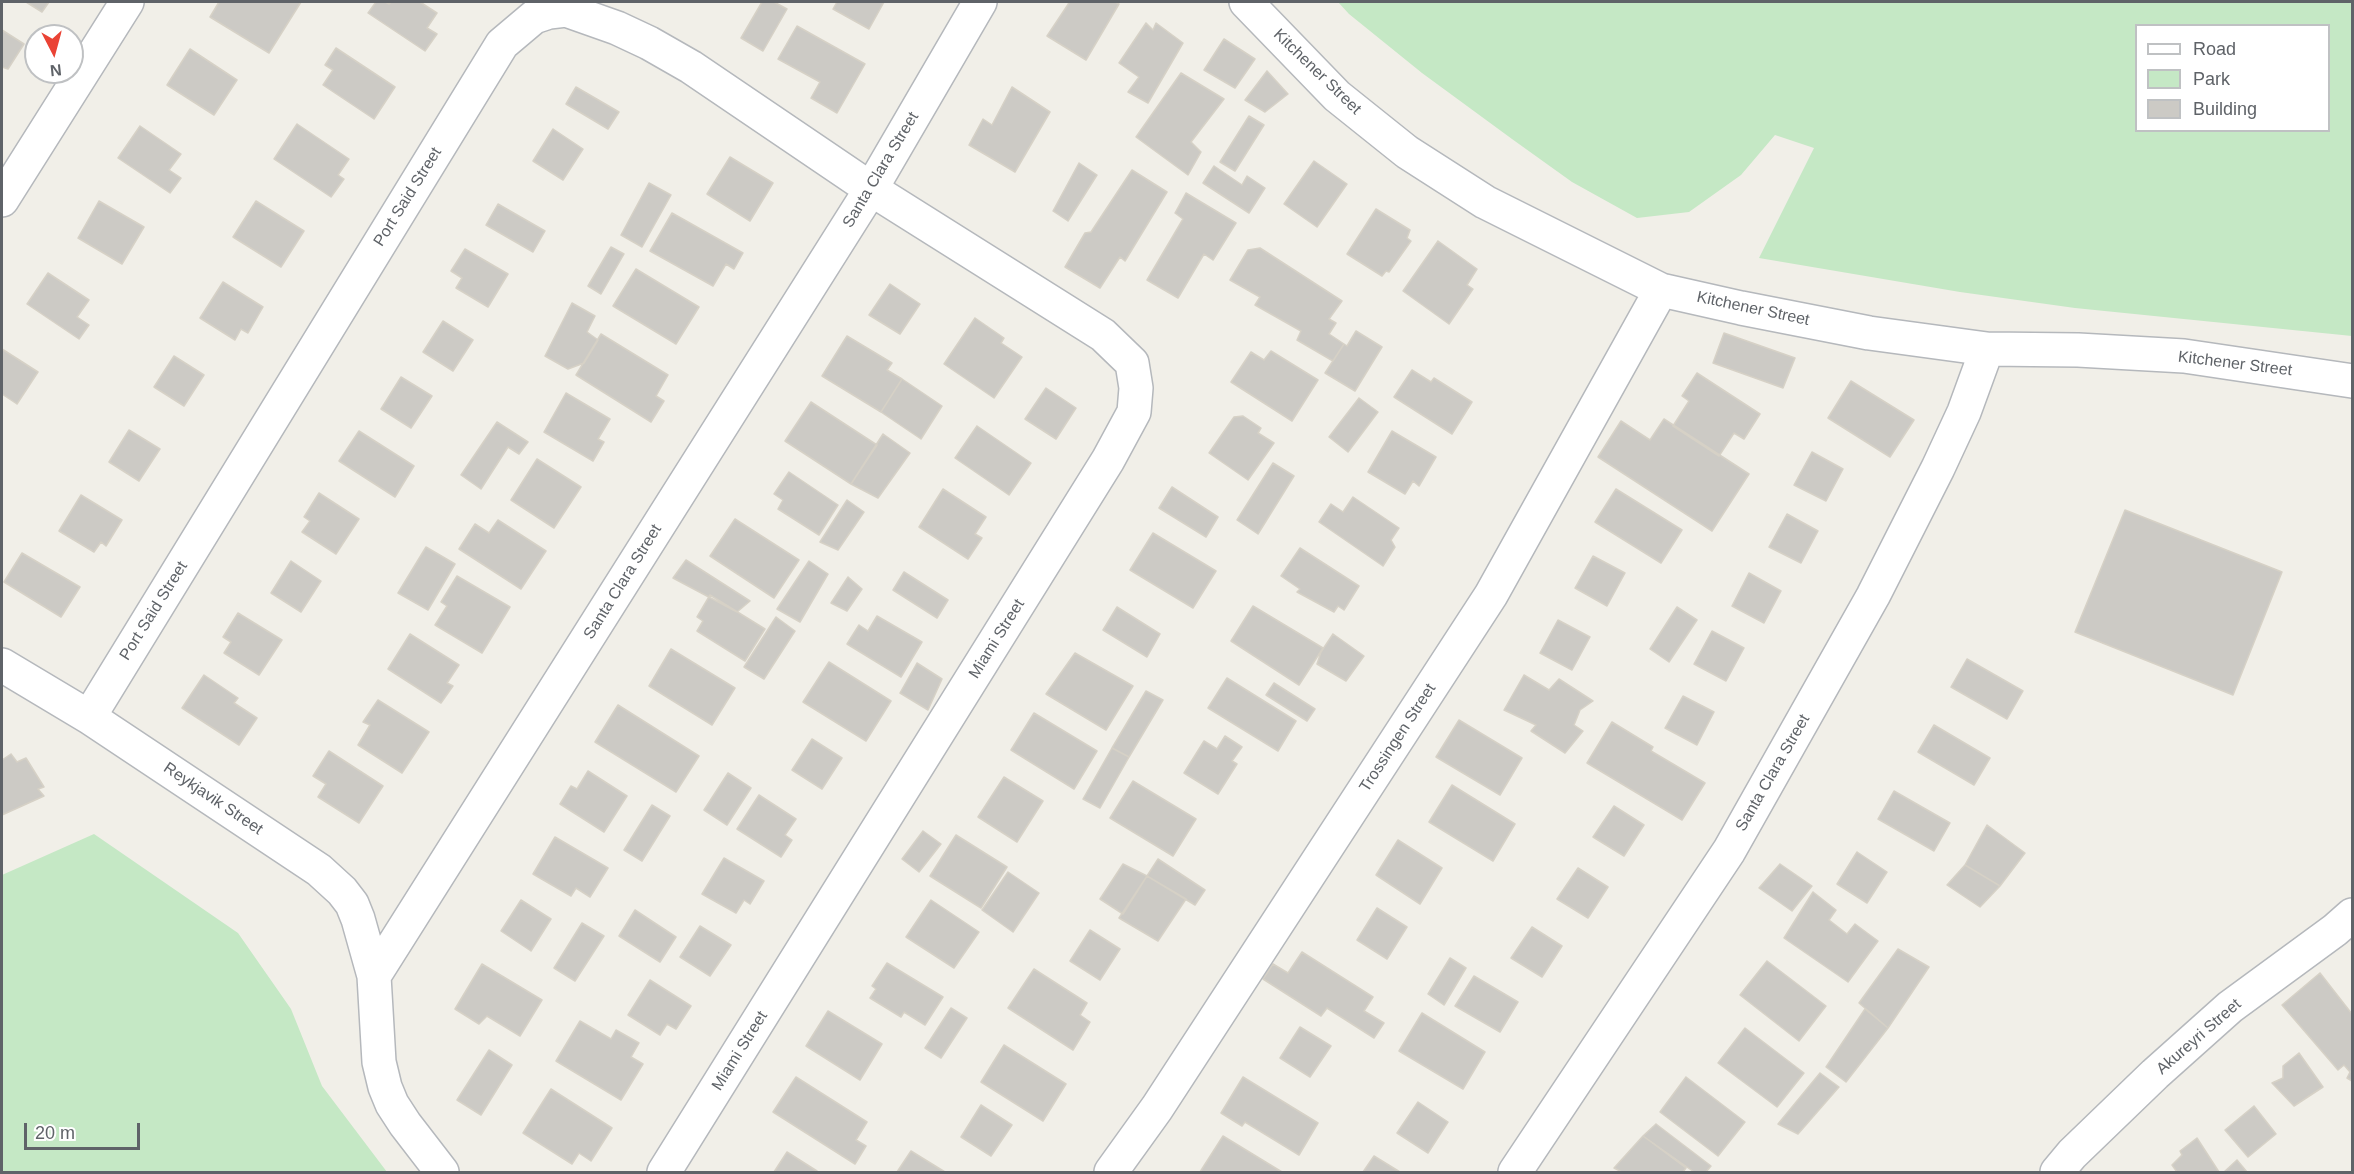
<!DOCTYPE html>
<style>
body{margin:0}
#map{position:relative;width:2354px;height:1174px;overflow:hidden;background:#f1efe8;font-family:Arial,sans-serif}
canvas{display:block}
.frame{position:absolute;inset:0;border:3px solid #5f6368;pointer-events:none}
.legend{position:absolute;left:2135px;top:24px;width:195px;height:108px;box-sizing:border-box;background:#fff;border:2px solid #bfc1c3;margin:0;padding:8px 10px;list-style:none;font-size:18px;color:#5f6368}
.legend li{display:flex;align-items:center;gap:12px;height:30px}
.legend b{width:30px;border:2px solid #bfc1c3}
.north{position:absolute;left:24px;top:24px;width:60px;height:60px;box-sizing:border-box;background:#fff;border:2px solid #bfc1c3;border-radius:50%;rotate:174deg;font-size:16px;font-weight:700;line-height:24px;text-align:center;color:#5f6368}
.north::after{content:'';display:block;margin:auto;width:21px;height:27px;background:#ea4335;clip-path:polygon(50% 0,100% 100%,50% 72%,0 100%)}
.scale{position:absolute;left:24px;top:1123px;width:116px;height:27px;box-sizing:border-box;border:3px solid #5f6368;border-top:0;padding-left:8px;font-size:18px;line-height:21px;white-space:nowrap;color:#5f6368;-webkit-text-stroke:4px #fff;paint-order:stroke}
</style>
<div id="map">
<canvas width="2354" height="1174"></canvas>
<div class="frame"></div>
<ul class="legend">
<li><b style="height:8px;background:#fff"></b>Road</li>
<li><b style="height:16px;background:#c5e8c5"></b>Park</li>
<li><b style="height:16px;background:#cccac5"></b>Building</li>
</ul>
<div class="north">N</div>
<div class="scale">20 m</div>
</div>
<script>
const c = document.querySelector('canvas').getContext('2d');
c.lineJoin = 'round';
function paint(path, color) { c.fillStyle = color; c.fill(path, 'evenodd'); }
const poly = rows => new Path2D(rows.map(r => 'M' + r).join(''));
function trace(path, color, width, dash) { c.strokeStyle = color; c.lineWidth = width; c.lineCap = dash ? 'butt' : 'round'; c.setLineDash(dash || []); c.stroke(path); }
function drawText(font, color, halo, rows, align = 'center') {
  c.font = font + ' Arial,sans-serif'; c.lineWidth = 5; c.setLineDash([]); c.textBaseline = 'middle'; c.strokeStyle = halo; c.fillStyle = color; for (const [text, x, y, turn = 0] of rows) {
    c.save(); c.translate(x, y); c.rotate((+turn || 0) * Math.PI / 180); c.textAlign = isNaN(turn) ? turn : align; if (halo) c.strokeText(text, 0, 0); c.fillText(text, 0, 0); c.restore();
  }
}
paint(poly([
 [1338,2,2352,2,2352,336,2075,308,1960,292,1759,258,1814,148,1775,135,1741,175,1689,212,1637,218,1572,182,1512,139,1422,73,1349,14],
 [2136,26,2328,26,2328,130,2136,130],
 [94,834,238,933,291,1009,322,1086,387,1172,2,1172,2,875]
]), '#c5e8c5');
const building = poly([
 [26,2,49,2,42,12,26,2],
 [219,2,301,2,269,53,210,17,219,2],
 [376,2,385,2,389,4,391,2,420,2,437,13,427,28,437,34,425,51,368,13,376,2],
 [762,2,774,2,787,9,763,51,741,38,762,2],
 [837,2,884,2,869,29,833,9,837,2],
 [1067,2,1115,2,1119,4,1086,60,1047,36,1069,3,1067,2],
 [1146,23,1153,30,1156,23,1183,43,1148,103,1128,92,1139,77,1119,63,1146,23],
 [797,26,865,64,837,113,811,98,820,82,778,59,797,26],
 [2,30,24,44,8,69,2,67,2,30],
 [1224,39,1255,59,1235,88,1204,70,1224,39],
 [336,48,395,87,374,119,323,85,333,70,325,65,336,48],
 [190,49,237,80,214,115,167,85,190,49],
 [1267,71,1288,94,1265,112,1245,100,1267,71],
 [1181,73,1224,99,1191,142,1201,152,1188,175,1136,137,1181,73],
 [576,87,619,112,608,129,566,104,576,87],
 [1012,87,1050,112,1015,172,969,145,983,119,992,125,1012,87],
 [1249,116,1264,125,1235,171,1220,162,1249,116],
 [297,124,349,159,338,175,344,179,331,197,274,159,297,124],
 [140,126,181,154,169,170,181,178,170,193,118,158,140,126],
 [553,129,583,149,563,180,533,161,553,129],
 [730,157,773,183,750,221,707,194,730,157],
 [1314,161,1347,184,1317,227,1284,204,1314,161],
 [1079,163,1097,175,1068,221,1053,211,1079,163],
 [1214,166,1242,185,1247,176,1265,188,1249,213,1203,183,1214,166],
 [1132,170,1167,192,1125,261,1120,257,1100,288,1065,267,1085,233,1091,232,1132,170],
 [649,183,671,195,642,247,621,235,649,183],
 [1186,193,1236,223,1213,260,1204,254,1178,298,1147,280,1183,219,1175,213,1186,193],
 [99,201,144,227,122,264,78,238,99,201],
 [256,201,304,231,281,267,233,237,256,201],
 [498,204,545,231,533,252,486,225,498,204],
 [1376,209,1410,230,1407,238,1411,241,1389,272,1386,271,1382,276,1347,254,1376,209],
 [672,213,743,253,734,269,726,264,713,286,650,251,672,213],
 [1438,241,1477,269,1467,285,1473,289,1449,324,1403,291,1438,241],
 [611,247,624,254,601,294,588,286,611,247],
 [1260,248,1342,301,1329,319,1336,323,1329,334,1344,344,1333,361,1297,340,1301,331,1255,305,1260,297,1230,280,1248,250,1260,248],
 [465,249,508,274,488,307,456,288,462,278,451,271,465,249],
 [636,269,699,307,676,344,613,306,636,269],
 [48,273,89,300,77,317,89,325,79,339,27,304,48,273],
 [223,282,263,307,248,333,241,329,235,340,200,318,223,282],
 [890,284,920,304,900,334,869,315,890,284],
 [572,303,595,316,587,332,598,340,584,363,568,369,545,356,572,303],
 [975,318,1004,338,1001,343,1022,357,994,398,944,364,975,318],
 [443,321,473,340,453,371,423,352,443,321],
 [1356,331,1382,347,1355,391,1325,373,1344,344,1347,346,1356,331],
 [1724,333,1795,358,1783,388,1713,363,1724,333],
 [601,334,668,375,656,396,664,401,651,422,576,375,601,334],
 [847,336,892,363,887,370,902,379,881,412,822,376,847,336],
 [2,349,38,372,17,404,2,394,2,349],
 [1271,351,1318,380,1292,421,1231,382,1251,352,1264,360,1271,351],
 [174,356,204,375,184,406,154,387,174,356],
 [1412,370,1431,382,1434,378,1472,402,1452,434,1394,397,1412,370],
 [1697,373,1760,414,1744,439,1734,433,1719,456,1673,426,1689,401,1682,396,1697,373],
 [401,377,432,396,411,428,381,409,401,377],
 [902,379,942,406,921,439,881,412,902,379],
 [1851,381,1914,420,1890,457,1828,418,1851,381],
 [1046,388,1076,408,1056,439,1025,419,1046,388],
 [566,393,610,419,598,439,604,442,593,461,544,432,566,393],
 [1359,398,1378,412,1348,452,1329,437,1359,398],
 [811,402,877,445,851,484,785,441,811,402],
 [1243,416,1261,428,1258,433,1274,443,1248,480,1209,453,1234,417,1243,416],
 [1664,419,1749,474,1712,531,1598,457,1621,421,1650,440,1664,419],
 [497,422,528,442,519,454,508,447,481,489,461,475,497,422],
 [977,426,1031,463,1009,495,955,458,977,426],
 [129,430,160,449,139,481,109,462,129,430],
 [359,431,414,466,395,497,339,461,359,431],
 [1392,431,1436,457,1419,486,1413,481,1405,494,1368,472,1392,431],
 [883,434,910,453,878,498,851,484,883,434],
 [1812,452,1843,469,1826,501,1794,485,1812,452],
 [537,459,581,487,554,528,511,500,537,459],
 [1273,463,1294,476,1258,534,1237,520,1273,463],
 [789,472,838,505,819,535,778,509,783,500,774,494,789,472],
 [1172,487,1218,517,1206,537,1159,508,1172,487],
 [943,489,986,517,975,534,982,538,968,559,919,527,943,489],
 [1616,489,1682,530,1661,563,1595,522,1616,489],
 [319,493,359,519,336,554,302,532,310,521,304,517,319,493],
 [81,495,122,520,106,546,101,542,94,552,59,531,81,495],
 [1353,497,1399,528,1391,540,1395,547,1383,566,1319,522,1331,504,1343,512,1353,497],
 [847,500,864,512,838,550,820,542,847,500],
 [2125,510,2282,572,2233,695,2075,632,2125,510],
 [1787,514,1818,531,1801,563,1769,547,1787,514],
 [735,519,799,560,774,598,710,556,735,519],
 [498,520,546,551,521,589,459,549,475,524,489,533,498,520],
 [1153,533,1216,571,1193,608,1130,570,1153,533],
 [426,547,455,564,428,610,398,593,426,547],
 [1300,548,1359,586,1344,610,1338,606,1334,612,1297,592,1300,589,1281,576,1300,548],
 [22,553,80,587,61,617,4,582,22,553],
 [1593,556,1625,573,1607,606,1575,588,1593,556],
 [686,560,750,601,737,612,673,578,686,560],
 [291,561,321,581,301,612,271,593,291,561],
 [809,561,828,574,800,622,777,609,809,561],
 [904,572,948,600,937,618,893,590,904,572],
 [1749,573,1781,591,1764,623,1732,606,1749,573],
 [457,576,510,607,482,653,435,625,447,606,441,602,457,576],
 [848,577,862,589,847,611,831,603,848,577],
 [710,595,765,629,745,661,697,631,703,621,697,617,710,595],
 [1253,606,1323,648,1299,685,1231,641,1253,606],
 [1117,607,1160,634,1147,657,1103,630,1117,607],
 [1677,607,1697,620,1669,662,1650,649,1677,607],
 [238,613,282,640,259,675,224,653,231,642,223,637,238,613],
 [877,616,922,642,901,677,847,644,859,625,868,631,877,616],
 [776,617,795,631,764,679,744,667,776,617],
 [1558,620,1590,637,1572,670,1540,653,1558,620],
 [1712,631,1744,648,1726,681,1694,664,1712,631],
 [410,634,459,665,447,683,453,686,441,703,388,669,410,634],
 [1333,634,1364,656,1346,681,1317,664,1321,652,1333,634],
 [671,649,735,688,712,725,649,686,671,649],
 [1075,653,1133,686,1106,730,1046,694,1075,653],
 [1967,659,2023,691,2007,719,1951,687,1967,659],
 [829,662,891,701,866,741,803,702,829,662],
 [917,663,942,679,928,710,900,693,917,663],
 [204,675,238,698,234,703,257,718,239,745,182,708,204,675],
 [1524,675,1549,690,1559,679,1593,701,1580,710,1574,725,1583,731,1565,753,1531,731,1536,725,1504,710,1524,675],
 [1227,678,1296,721,1278,751,1208,708,1227,678],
 [1274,683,1315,709,1307,721,1266,695,1274,683],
 [1146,691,1163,700,1129,757,1112,748,1146,691],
 [1683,696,1714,712,1697,745,1665,728,1683,696],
 [378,700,429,732,402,773,358,745,370,725,363,722,378,700],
 [618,705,699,756,676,792,595,742,618,705],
 [1034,713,1097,751,1074,789,1011,750,1034,713],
 [1459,720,1522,758,1500,795,1436,757,1459,720],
 [1612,722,1653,747,1651,751,1705,783,1682,820,1587,763,1612,722],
 [1934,725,1990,758,1974,785,1918,752,1934,725],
 [1225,736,1242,747,1232,761,1237,764,1218,794,1184,773,1204,741,1217,749,1225,736],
 [812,739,842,758,822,789,792,770,812,739],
 [1112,748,1129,757,1100,808,1083,799,1112,748],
 [329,751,383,786,359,823,318,797,326,784,313,776,329,751],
 [11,754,17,762,26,758,44,787,38,789,44,796,2,815,2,760,11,754],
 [588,771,627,796,604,832,560,804,571,786,577,789,588,771],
 [728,773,751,788,727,825,704,810,728,773],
 [1004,777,1043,801,1017,842,978,817,1004,777],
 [1133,781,1196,819,1173,856,1110,818,1133,781],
 [1452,785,1515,824,1493,861,1429,822,1452,785],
 [1894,791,1950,823,1934,851,1878,819,1894,791],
 [759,795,796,819,785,835,792,840,781,857,737,829,759,795],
 [652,805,670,816,642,861,624,850,652,805],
 [1614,806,1644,825,1624,856,1593,837,1614,806],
 [1987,825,2025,853,2000,886,1965,865,1987,825],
 [923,831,941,844,919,872,902,859,923,831],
 [956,835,1007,867,981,908,930,876,956,835],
 [555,837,608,868,590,897,576,888,571,896,533,874,555,837],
 [1398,840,1442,868,1420,904,1376,875,1398,840],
 [1857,852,1887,872,1867,903,1837,884,1857,852],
 [724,858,764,881,750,904,744,900,736,913,702,894,724,858],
 [1158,859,1205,890,1195,905,1147,876,1158,859],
 [1123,864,1147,876,1123,914,1100,899,1123,864],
 [1780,864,1812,886,1792,911,1759,888,1780,864],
 [1965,865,2000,886,1980,907,1947,885,1965,865],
 [1578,868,1608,887,1588,918,1557,899,1578,868],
 [1008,872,1039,893,1013,932,982,910,1008,872],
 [1147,876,1186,899,1158,941,1119,918,1147,876],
 [1813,892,1836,910,1829,920,1847,934,1855,924,1878,941,1848,982,1784,938,1813,892],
 [521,900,551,919,531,951,501,931,521,900],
 [931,900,979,932,954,968,906,937,931,900],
 [1377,908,1407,927,1387,959,1357,940,1377,908],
 [635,910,676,937,660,962,619,936,635,910],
 [582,923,604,936,575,981,554,968,582,923],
 [700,926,731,945,710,976,680,957,700,926],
 [1532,927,1562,946,1542,977,1511,958,1532,927],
 [1090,930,1120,949,1100,980,1070,961,1090,930],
 [1898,949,1929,967,1888,1028,1859,1003,1898,949],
 [1302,952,1373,997,1364,1011,1384,1023,1374,1038,1327,1008,1321,1016,1263,979,1273,964,1288,973,1302,952],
 [1450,958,1466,968,1444,1005,1428,994,1450,958],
 [1767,961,1826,1006,1799,1041,1740,995,1767,961],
 [887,963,943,997,925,1025,904,1012,901,1017,870,998,876,989,872,986,887,963],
 [482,964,542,1000,520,1036,487,1016,479,1024,455,1009,482,964],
 [1034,969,1087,1003,1080,1015,1090,1022,1073,1050,1008,1008,1034,969],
 [2320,973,2352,1014,2352,1081,2347,1078,2350,1072,2344,1065,2338,1070,2282,1005,2320,973],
 [1474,976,1518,1002,1500,1032,1455,1006,1474,976],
 [650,980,691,1006,676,1029,667,1024,660,1035,628,1015,650,980],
 [951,1008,967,1018,941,1058,925,1048,951,1008],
 [1865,1009,1888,1028,1846,1082,1826,1067,1865,1009],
 [828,1011,882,1044,860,1080,806,1046,828,1011],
 [1422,1013,1485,1052,1463,1089,1399,1051,1422,1013],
 [580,1021,611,1039,616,1030,639,1043,631,1057,643,1064,621,1100,556,1061,580,1021],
 [1300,1027,1331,1046,1310,1077,1280,1058,1300,1027],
 [1745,1028,1804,1073,1777,1107,1718,1063,1745,1028],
 [1004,1045,1066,1084,1043,1121,981,1082,1004,1045],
 [489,1050,512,1065,481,1115,457,1100,489,1050],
 [2299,1053,2323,1087,2294,1106,2272,1083,2283,1078,2283,1066,2299,1053],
 [1820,1073,1839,1087,1798,1134,1778,1124,1820,1073],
 [796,1077,867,1122,856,1140,866,1146,855,1164,773,1112,796,1077],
 [1243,1077,1318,1123,1299,1155,1245,1122,1242,1126,1221,1113,1243,1077],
 [1686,1077,1745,1122,1718,1156,1660,1112,1686,1077],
 [551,1089,612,1128,591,1161,579,1153,572,1164,523,1133,551,1089],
 [1418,1102,1448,1122,1428,1153,1397,1133,1418,1102],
 [981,1105,1012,1125,991,1156,961,1137,981,1105],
 [2254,1106,2276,1134,2248,1157,2225,1130,2254,1106],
 [1656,1124,1711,1166,1706,1172,1694,1172,1643,1136,1656,1124],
 [1223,1136,1282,1172,1200,1172,1223,1136],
 [1643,1136,1686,1168,1683,1172,1622,1172,1614,1168,1643,1136],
 [2197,1138,2219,1172,2177,1172,2172,1165,2182,1155,2180,1151,2197,1138],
 [911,1151,945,1172,897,1172,911,1151],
 [787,1152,817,1171,817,1172,774,1172,787,1152],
 [1374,1156,1400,1172,1363,1172,1374,1156],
 [2237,1160,2247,1172,2224,1172,2237,1160]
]);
paint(building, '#cccac5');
trace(building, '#d6d1c6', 1.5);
const street = poly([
 [1246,2,1337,96,1407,152,1485,202,1661,290,1741,308,1869,333,1987,349,2078,350,2184,356,2352,381],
 [2,200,127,2],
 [2,665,89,717,319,870,342,891,352,904,358,919,374,976],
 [89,717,502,44,534,17,549,12,566,10,617,28,649,43,691,67,871,189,1103,335,1132,363,1136,388,1134,412,1108,460,664,1172],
 [442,1172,405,1124,392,1104,385,1087,379,1062,374,976,871,189,980,2],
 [1111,1172,1157,1108,1491,595,1661,290],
 [1515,1172,1729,851,1873,596,1938,468,1964,412,1987,349],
 [2057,1172,2072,1154,2155,1074,2230,1007,2335,930,2352,915]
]);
trace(street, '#b5b8bc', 36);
trace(street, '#fff', 33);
drawText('16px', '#5f6368', '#fff', [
 ["Kitchener Street",1317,72,44],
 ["Santa Clara Street",881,170,-59],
 ["Port Said Street",408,197,-58],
 ["Kitchener Street",1753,309,12],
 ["Kitchener Street",2235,364,7],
 ["Santa Clara Street",623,582,-58],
 ["Port Said Street",154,611,-58],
 ["Miami Street",997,639,-58],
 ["Trossingen Street",1398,738,-57],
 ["Santa Clara Street",1773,773,-60],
 ["Reykjavik Street",213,799,34],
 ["Akureyri Street",2199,1037,-41],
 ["Miami Street",740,1051,-58]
]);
</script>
